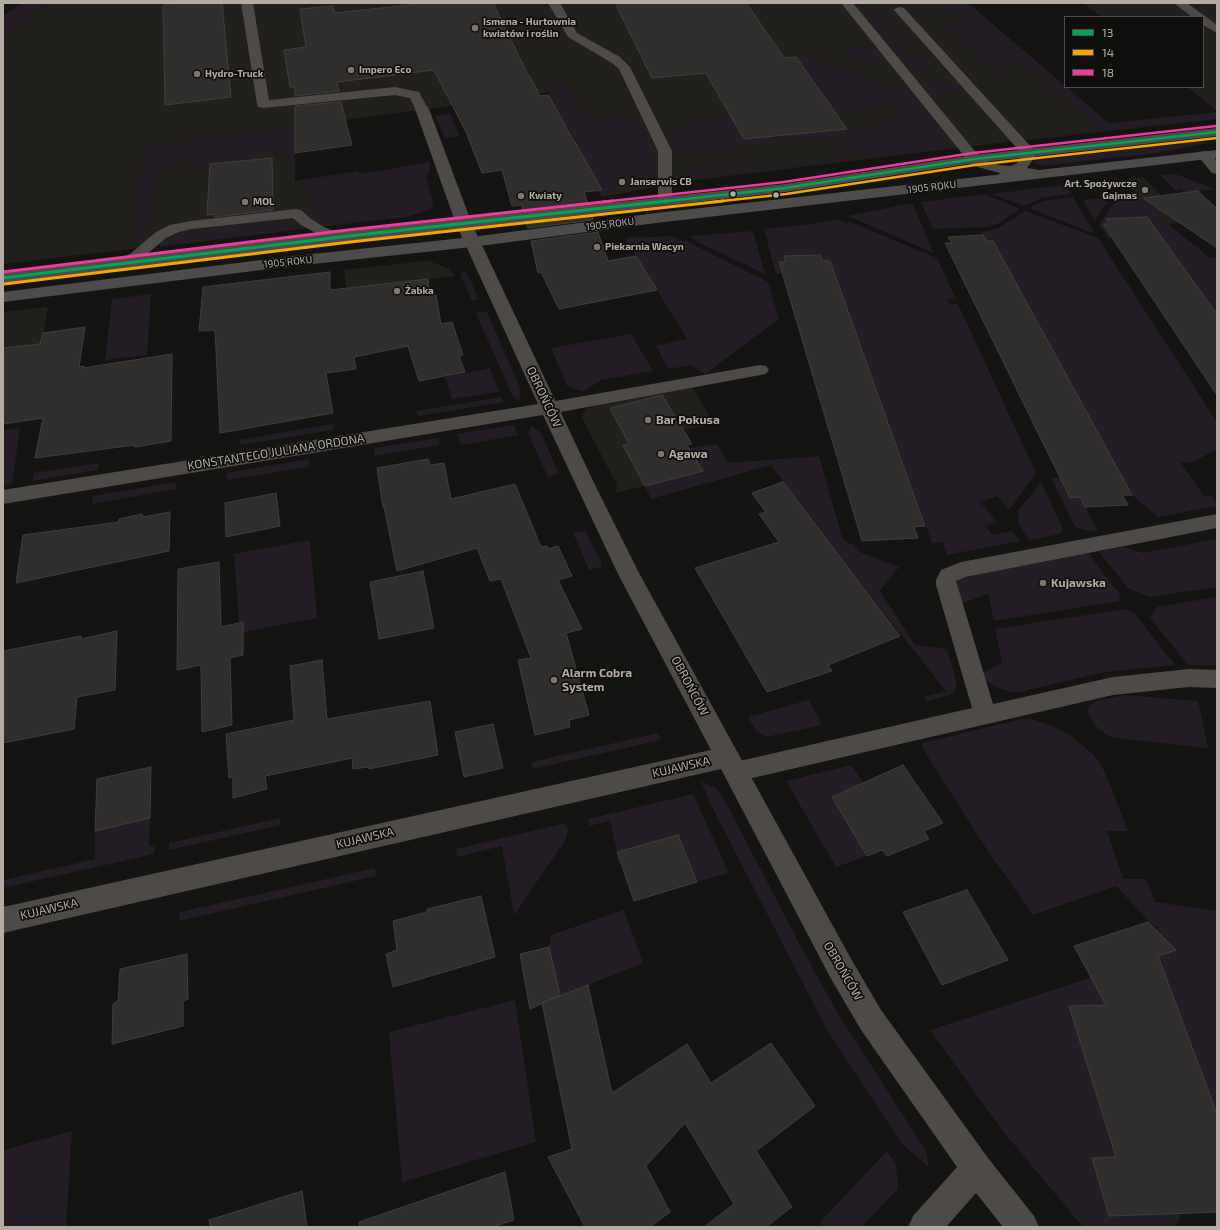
<!DOCTYPE html>
<meta charset="utf-8">
<style>
body{margin:0}
#map{position:relative;width:1220px;height:1230px;overflow:hidden;background:#141413;font-family:"Exo 2",sans-serif}
canvas{display:block}
.frame{position:absolute;inset:0;border:4px solid #b6aba3;pointer-events:none}
.legend{position:absolute;left:1064px;top:16px;width:140px;height:72px;box-sizing:border-box;background:#0f0f0e;border:1px solid #524d4a;margin:0;padding:5px 7px;list-style:none;font-size:12px;color:#b6aba3}
.legend li{display:flex;align-items:center;gap:8px;height:20px}
.legend b{width:20px;border:1px solid #524d4a}
</style>
<div id="map">
<canvas width="1220" height="1230"></canvas>
<div class="frame"></div>
<ul class="legend">
<li><b style="height:5px;background:#00a651"></b>13</li>
<li><b style="height:5px;background:#f7a600"></b>14</li>
<li><b style="height:5px;background:#f13a9d"></b>18</li>
</ul>
</div>
<script>
const c = document.querySelector('canvas').getContext('2d');
c.lineJoin = 'round';
function paint(path, color) { c.fillStyle = color; c.fill(path, 'evenodd'); }
const poly = rows => new Path2D(rows.map(r => 'M' + r).join(''));
function trace(path, color, width, dash) { c.strokeStyle = color; c.lineWidth = width; c.lineCap = dash ? 'butt' : 'round'; c.setLineDash(dash || []); c.stroke(path); }
function drawText(font, color, halo, rows, align = 'center') {
  c.font = font + ' "Exo 2",sans-serif'; c.lineWidth = 3.5; c.setLineDash([]); c.textBaseline = 'middle'; c.strokeStyle = halo; c.fillStyle = color; for (const [text, x, y, turn = 0] of rows) {
    c.save(); c.translate(x, y); c.rotate((+turn || 0) * Math.PI / 180); c.textAlign = isNaN(turn) ? turn : align; if (halo) c.strokeText(text, 0, 0); c.fillText(text, 0, 0); c.restore();
  }
}
paint(poly([
 [47,3,959,3,1104,130,687,181,602,197,549,92,295,127,295,181,308,185,319,218,336,225,3,264,3,36],
 [1083,3,1217,3,1217,102,1194,87,1203,87,1203,17,1102,17],
 [1143,177,1177,212,1168,213,1178,223,1168,224,1124,180],
 [426,261,431,262,450,269,455,276,346,288,344,270],
 [48,307,33,385,3,389,3,312],
 [691,385,714,424,679,431,703,471,616,493,617,485,582,418,584,412,588,408,606,403]
]), '#21201d');
paint(poly([
 [21,3,47,3,3,36,3,16],
 [855,3,863,3,911,54,934,67,918,69,909,66],
 [942,3,968,3,1109,123,1217,112,1217,119,1028,140,1025,139,1101,130,1027,64,990,68,975,54,973,50,965,45,943,25,962,22],
 [874,47,883,58,883,63,870,65,863,63,841,50],
 [796,57,810,57,892,87,888,106,801,114,781,66,801,64],
 [947,82,960,86,965,92,933,95,928,90,928,87,933,83],
 [567,83,587,120,617,116,629,119,642,128,656,160,655,172,649,185,635,186,630,176,610,178,614,189,602,197,584,158,546,86],
 [896,86,919,98,929,111,892,106],
 [1187,87,1194,87,1217,102,1217,111],
 [892,109,931,114,941,126,788,142,783,135,898,123,893,115,897,114],
 [732,111,734,122,744,139,773,136,777,143,693,152,680,149,674,146,670,136,674,130,684,126,717,121,729,114],
 [450,113,460,136,445,138,435,116],
 [295,127,295,168,288,169,287,151,256,154,256,159,194,166,194,159,181,160,180,167,159,169,157,182,150,192,146,231,141,240,133,248,132,246,144,147],
 [940,129,948,140,950,149,875,157,831,141],
 [1203,141,1207,143,1164,152,1043,166,1034,163,1034,161,1038,160],
 [842,157,853,159,679,178,689,173],
 [430,162,430,170,426,177,433,202,432,206,427,211,405,217,336,225,319,218,312,211,308,185,295,181,358,171,360,174],
 [1175,174,1216,189,1185,193,1181,189,1175,190,1160,175],
 [1062,185,1066,187,1071,194,1042,198,1024,206,992,194],
 [985,194,1020,209,999,223,987,227,933,229,921,202],
 [1139,195,1168,224,1210,258,1217,256,1217,314,1151,222,1144,223,1139,217,1106,219,1109,224,1103,225,1112,238,1108,238,1099,225,1118,197],
 [1073,197,1095,234,1029,208,1043,201],
 [1110,198,1095,220,1083,200],
 [907,204,913,205,934,253,848,216],
 [1025,211,1098,238,1217,422,1217,449,1195,461,1181,463,1204,496,1211,495,1217,503,1217,506,1158,517,1132,495,993,241,987,241,982,232,998,228],
 [837,219,846,223,850,222,937,258,956,299,947,299,949,304,958,304,1036,473,1009,510,997,496,980,502,997,522,985,526,992,535,1012,531,1020,541,947,555,942,542,932,543,830,261,823,261,820,255,784,256,786,262,778,263,782,274,776,274,764,229,812,224],
 [268,221,290,224,296,230,159,247,172,236,179,233],
 [753,231,765,274,695,241,690,236],
 [671,236,682,241,686,241,768,282,779,319,705,374,691,365,668,369,656,346,687,339,625,238],
 [465,272,471,281,478,299,472,301,460,273],
 [151,294,147,355,105,360,112,299],
 [484,311,487,312,521,390,519,402,512,395,476,313],
 [631,334,653,371,601,380,583,392,567,386,551,348],
 [490,368,499,392,452,399,445,377],
 [501,397,504,402,418,416,416,411],
 [333,424,334,430,240,445,239,440],
 [514,425,518,435,461,445,457,434],
 [531,426,541,433,559,474,548,477,528,434],
 [20,428,12,484,3,485,3,431],
 [438,438,440,445,375,456,374,448],
 [717,444,728,463,819,456,842,537,846,542,852,544,860,552,899,567,880,591,915,645,947,649,957,685,955,691,950,695,927,701,924,697,946,691,835,551,771,465,651,499,645,486,702,471,689,448],
 [309,459,309,467,227,480,226,473],
 [98,463,98,470,33,481,33,473],
 [1051,478,1060,478,1070,498,1080,497,1097,530,1088,531,1075,527],
 [176,482,176,489,92,504,93,496],
 [1041,482,1063,529,1060,534,1029,540,1019,525,1018,511],
 [585,531,602,563,600,567,589,570,573,533],
 [1217,539,1217,587,1149,597,1128,588,1099,552,1123,547,1143,553],
 [310,540,317,618,243,632,243,622,239,623,234,554],
 [1088,553,1121,596,1119,601,994,621,988,594,960,604,956,585,958,579,961,577],
 [1217,597,1217,665,1188,665,1150,618,1157,607],
 [1125,609,1134,613,1175,665,1105,672,1019,692,1012,692,997,688,985,679,982,673,1002,662,995,629],
 [1124,695,1198,701,1208,748,1115,738,1107,735,1098,728,1090,718,1087,711,1089,706,1094,702,1105,699],
 [809,700,822,725,766,737,757,732,748,717],
 [1022,719,1031,719,1050,725,1067,733,1093,754,1101,765,1106,775,1128,831,1107,831,1123,879,1146,879,1155,902,1217,911,1217,1114,1175,1002,1069,1006,1116,1157,1092,1159,1109,1216,1181,1213,1176,1227,1083,1227,1002,1130,930,1030,1176,950,1116,886,1033,915,986,848,923,749,922,743],
 [658,733,661,740,533,769,531,762],
 [851,765,864,783,832,797,867,856,836,867,786,781],
 [701,781,717,789,722,795,800,945,837,1012,926,1151,929,1167,902,1144,827,1030,712,807],
 [693,794,729,873,697,882,678,835,617,852,610,821,589,826,588,819],
 [150,818,149,847,154,846,154,854,3,888,3,880,95,859,95,831],
 [280,818,281,825,169,850,169,843],
 [566,823,568,831,565,841,514,915,502,846,457,857,456,849],
 [375,868,376,876,179,921,180,912],
 [624,910,643,963,560,996,549,947,551,935],
 [515,1000,536,1142,402,1182,389,1032],
 [72,1131,66,1227,3,1227,3,1150],
 [887,1151,896,1163,898,1189,861,1227,824,1227,820,1222]
]), '#241d25');
const building = poly([
 [180,3,222,3,231,97,165,105,163,5,180,3],
 [427,3,493,3,528,75,529,75,540,96,549,95,574,142,575,142,602,190,584,192,588,204,523,211,522,205,512,206,502,170,482,173,466,132,434,70,337,82,339,91,295,96,295,87,290,87,284,50,306,47,300,9,333,6,335,13,427,3],
 [615,3,746,3,783,56,785,58,796,57,847,129,744,139,706,73,652,78,615,3],
 [341,102,352,145,295,153,295,106,341,102],
 [272,158,273,210,215,217,215,214,207,215,210,164,272,158],
 [1198,191,1217,209,1217,248,1143,198,1198,191],
 [592,215,593,220,528,228,526,223,592,215],
 [1147,217,1217,314,1217,395,1103,224,1109,224,1106,219,1147,217],
 [598,232,608,261,636,256,657,290,559,309,541,272,538,273,531,241,598,232],
 [983,235,987,241,993,241,1132,495,1122,495,1128,505,1085,507,1080,497,1070,498,945,243,952,243,948,237,983,235],
 [820,255,823,261,830,261,925,526,914,527,918,538,862,541,779,262,786,262,784,256,820,255],
 [330,272,330,290,428,279,430,296,436,295,441,324,452,322,463,355,459,356,465,372,419,381,408,346,354,357,356,369,326,373,333,413,220,433,215,330,199,331,203,287,330,272],
 [85,327,79,367,84,366,83,368,172,354,171,441,135,447,135,445,35,458,43,418,3,424,3,348,40,344,43,333,85,327],
 [662,395,692,444,687,445,703,471,645,486,623,445,629,444,610,408,662,395],
 [428,459,430,465,444,463,451,499,515,484,541,547,547,546,548,549,558,546,572,576,558,580,582,629,566,633,589,715,569,720,570,727,535,735,518,660,531,658,501,579,490,581,477,548,397,571,384,507,383,507,377,468,428,459],
 [783,482,900,636,828,665,832,671,767,692,695,568,779,542,759,514,766,512,752,493,783,482],
 [276,493,280,526,226,537,225,503,276,493],
 [170,512,169,551,16,583,23,535,119,522,119,519,142,514,143,517,170,512],
 [219,562,221,627,243,622,243,655,230,658,232,725,202,732,201,665,177,670,178,569,219,562],
 [423,571,434,628,379,639,370,582,423,571],
 [117,631,115,690,77,697,74,729,3,743,3,651,81,636,81,639,117,631],
 [322,660,327,719,430,701,438,755,369,769,368,767,353,769,352,758,265,776,267,789,233,798,233,777,229,778,226,734,294,720,290,666,322,660],
 [493,724,503,768,464,777,455,732,493,724],
 [903,765,943,823,924,831,929,839,887,856,882,850,867,856,832,797,903,765],
 [151,767,150,818,95,831,97,779,151,767],
 [678,835,697,882,634,901,617,852,678,835],
 [967,890,1008,960,942,985,903,912,967,890],
 [481,896,495,957,393,987,386,954,397,950,393,921,427,912,427,909,481,896],
 [1148,922,1176,950,1158,956,1217,1114,1217,1212,1109,1216,1092,1158,1116,1157,1069,1006,1106,1005,1074,946,1148,922],
 [549,947,560,995,530,1009,520,954,549,947],
 [187,954,188,999,183,1001,183,1026,112,1044,113,1004,118,1001,120,969,187,954],
 [588,985,612,1093,687,1044,711,1083,771,1043,815,1106,756,1151,792,1207,766,1227,704,1227,734,1204,685,1123,646,1166,670,1212,650,1227,585,1227,548,1157,572,1149,542,1003,588,985],
 [505,1172,514,1220,492,1227,360,1227,359,1222,505,1172],
 [302,1191,307,1227,210,1227,209,1220,302,1191]
]);
paint(building, '#2f2e2c');
trace(building, '#403e3c', 1);
paint(poly([
 [241,3,253,3,269,100,395,87,419,92,428,109,427,112,417,112,410,98,395,95,263,108,258,107,257,104,241,3],
 [548,3,560,3,577,33,620,57,630,67,672,151,672,201,670,204,665,205,660,204,658,201,658,151,619,69,612,63,568,37,548,3],
 [841,3,853,3,979,156,984,160,999,165,1011,166,1017,163,1022,154,894,10,896,8,900,7,904,8,1034,150,1036,153,1035,157,1027,168,1046,171,1048,174,1046,177,1041,178,1016,175,1005,180,1000,179,998,176,1000,173,974,166,969,162,841,3],
 [1174,3,1187,3,1217,25,1217,33,1203,25,1203,17,1192,17,1174,3],
 [296,209,301,210,311,219,324,227,331,230,354,233,356,236,354,239,349,240,323,237,301,225,293,218,191,229,179,232,166,238,140,260,126,267,121,269,116,267,113,264,116,261,130,254,156,232,170,225,191,221,296,209],
 [760,365,766,366,769,370,766,374,550,414,544,412,541,408,544,404,550,402,760,365],
 [1217,514,1217,528,965,577,956,581,993,704,1113,677,1189,669,1217,670,1217,688,1189,687,1113,695,735,782,727,779,723,772,727,765,735,762,972,708,936,585,936,580,941,570,961,562,1217,514]
]), '#4d4a47');
paint(poly([
 [422,105,427,106,429,109,472,224,595,485,639,573,850,957,881,1010,988,1158,1034,1216,1039,1227,1003,1227,976,1193,946,1227,908,1227,913,1216,957,1167,861,1030,830,977,721,769,3,933,3,907,711,750,618,574,543,415,3,504,3,490,538,404,456,224,415,109,417,106,422,105],
 [1204,151,1209,152,1217,161,1217,174,1212,173,1197,155,1199,152,1204,151]
]), '#4d4a47');
paint(poly([
 [1217,128,1217,136,974,163,785,192,349,241,3,283,3,273,349,231,785,184,974,155,1217,128],
 [1217,150,1217,158,656,223,472,247,294,266,3,302,3,292,294,256,472,237,656,213,1217,150]
]), '#4e4c4a');
trace(poly([
 [658,202,785,188,974,159,1217,132]
]), '#00a651', 2.5);
trace(poly([
 [3,278,349,236,667,201]
]), '#00a651', 3);
trace(poly([
 [713,202,786,194,975,165,1217,138]
]), '#f7a600', 2.5);
trace(poly([
 [4,284,350,242,723,201]
]), '#f7a600', 3);
trace(poly([
 [602,202,784,182,973,153,1216,126]
]), '#f13a9d', 2.5);
trace(poly([
 [3,272,348,230,612,201]
]), '#f13a9d', 3);
for (const [x, y, r, color] of [
 [475,28,4,"#7d7671"],
 [351,70,4,"#7d7671"],
 [197,74,4,"#7d7671"],
 [622,182,4,"#7d7671"],
 [1145,190,4,"#7d7671"],
 [733,194,3.5,"#b6aba3"],
 [776,195,3.5,"#b6aba3"],
 [521,196,4,"#7d7671"],
 [245,202,4,"#7d7671"],
 [597,247,4,"#7d7671"],
 [397,291,4,"#7d7671"],
 [648,420,4,"#7d7671"],
 [661,454,4,"#7d7671"],
 [1043,583,4,"#7d7671"],
 [554,680,4,"#7d7671"]
]) { const dot = new Path2D(); dot.arc(x, y, r, 0, 2 * Math.PI); c.fillStyle = color; c.fill(dot); trace(dot, '#0f0f0e', 1.5); }
drawText('bold 10px', '#b6aba3', '#0f0f0e', [
 ["Ismena - Hurtownia",483,22],
 ["kwiatów i roślin",483,34],
 ["Impero Eco",359,70],
 ["Hydro-Truck",205,74],
 ["Janserwis CB",630,182],
 ["Art. Spożywcze",1137,184,"right"],
 ["Gajmas",1137,196,"right"],
 ["Kwiaty",529,196],
 ["MOL",253,202],
 ["Piekarnia Wacyn",605,247],
 ["Żabka",405,291]
], 'left');
drawText('10px', '#b6aba3', '#0f0f0e', [
 ["1905 ROKU",932,187,-7],
 ["1905 ROKU",610,224,-7],
 ["1905 ROKU",288,262,-6]
]);
drawText('12px', '#b6aba3', '#0f0f0e', [
 ["OBROŃCÓW",544,397,65],
 ["KONSTANTEGO JULIANA ORDONA",276,452,-9],
 ["OBROŃCÓW",690,686,62],
 ["KUJAWSKA",681,767,-13],
 ["KUJAWSKA",365,838,-13],
 ["KUJAWSKA",49,909,-13],
 ["OBROŃCÓW",843,971,60]
]);
drawText('bold 12px', '#b6aba3', '#0f0f0e', [
 ["Bar Pokusa",656,420],
 ["Agawa",669,454],
 ["Kujawska",1051,583],
 ["Alarm Cobra",562,673],
 ["System",562,687]
], 'left');
</script>
